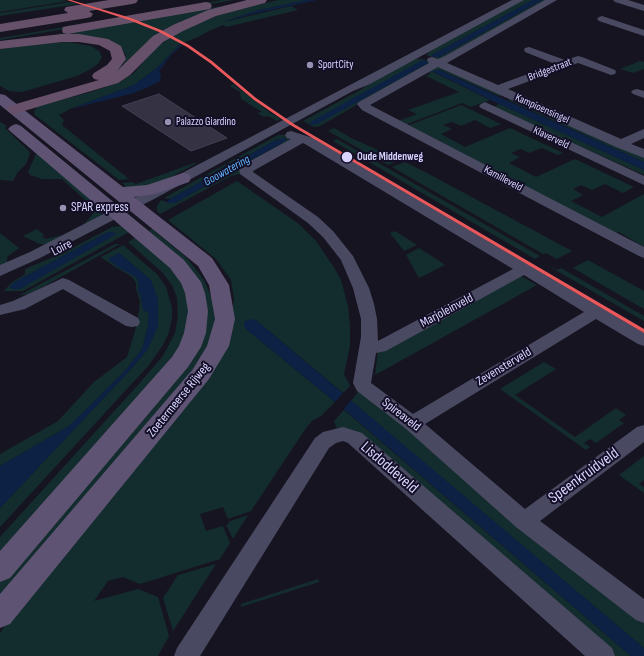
<!DOCTYPE html>
<style>
body{margin:0}
canvas{display:block;background:#161421}
</style>
<canvas width="644" height="656"></canvas>
<script>
const c = document.querySelector('canvas').getContext('2d');
c.lineJoin = 'round';
function paint(path, color) { c.fillStyle = color; c.fill(path, 'evenodd'); }
const poly = rows => new Path2D(rows.map(r => 'M' + r).join(''));
function trace(path, color, width, dash) { c.strokeStyle = color; c.lineWidth = width; c.lineCap = dash ? 'butt' : 'round'; c.setLineDash(dash || []); c.stroke(path); }
function drawText(font, color, halo, rows, align = 'center') {
  c.font = font + ' "Sofia Sans Condensed",sans-serif'; c.lineWidth = 4; c.setLineDash([]); c.textBaseline = 'middle'; c.strokeStyle = halo; c.fillStyle = color; for (const [text, x, y, turn = 0] of rows) {
    c.save(); c.translate(x, y); c.rotate((+turn || 0) * Math.PI / 180); c.textAlign = isNaN(turn) ? turn : align; if (halo) c.strokeText(text, 0, 0); c.fillText(text, 0, 0); c.restore();
  }
}
paint(poly([
 [0,0,62,0,68,1,0,12],
 [222,0,234,0,0,40,0,38],
 [278,0,307,0,255,11,224,22,291,6,298,10,226,27,223,25,209,31,198,37,180,44,159,66,134,85,70,109,59,115,64,120,62,125,129,179,119,180,35,115,34,112,36,108,42,105,91,92,122,81,135,72,154,49,182,29,228,12],
 [523,0,533,0,432,55,439,57,542,0,546,0,446,56,439,59,426,55,429,52,428,51],
 [70,2,78,4,0,16,0,13],
 [239,3,205,13,124,68,113,73,124,63,126,55,121,48,108,42,14,42],
 [68,42,91,46,99,51,102,57,98,64,89,70,77,76,22,92,9,91,0,86,0,49,34,44],
 [415,59,423,59,431,62,320,126,314,127,303,121,362,89,369,83],
 [640,61,644,62,644,69,633,73,620,69],
 [438,65,502,95,499,96,440,70,433,72,490,100,471,107,462,103,405,125,398,121,417,114,408,110,459,92,426,76,431,73,428,72],
 [233,84,272,114,281,119,277,121,268,116,264,117,257,113,262,112,241,99,240,92,230,86],
 [510,99,644,157,644,162,508,100],
 [499,104,644,170,644,175,493,107],
 [461,105,501,124,490,128,475,120,461,126,452,122,443,125,452,129,441,134,465,147,510,128,563,153,558,155,542,148,529,153,521,149,511,153,520,157,509,163,536,177,575,159,634,187,623,193,605,184,592,190,581,185,573,189,583,195,571,201,602,217,644,194,644,247,619,232,615,234,407,126],
 [0,122,7,126,5,128,29,151,30,154,26,164,18,172,13,181,0,180],
 [334,128,351,138,400,160,388,165,328,131],
 [278,135,285,135,293,138,243,173,231,176,160,214,157,211,157,206,161,200,170,203,175,203,282,143,278,139,170,199,164,198],
 [337,139,540,256,535,259,333,141],
 [36,154,40,154,104,210,101,216,94,221,48,245,40,244,23,236,37,229,44,235,42,237,46,239,63,235,83,226,95,211,95,209,62,179,42,179,30,175,28,172],
 [405,162,427,173,572,251,557,259,546,253,543,254,392,167],
 [194,163,197,163,156,185,128,188,122,183,132,182,136,184],
 [237,181,299,224,316,241,335,269,341,280,348,306,350,325,350,346,344,374,350,386,343,393,256,320,246,329,335,402,321,416,313,420,306,428,251,511,228,519,223,507,200,514,206,531,223,526,230,543,220,559,140,584,123,577,108,581,94,601,138,589,158,597,169,636,158,656,0,656,0,633,19,604,231,323,234,299,231,280,216,259,168,220],
 [120,226,131,231,23,291,4,291,11,283,25,274,25,269,63,253,112,227],
 [108,232,113,232,12,284,22,278],
 [152,229,187,258,204,280,212,298,217,320,210,349,0,604,0,579,174,380,203,303,146,232],
 [395,231,417,245,404,251,390,233],
 [0,233,19,248,7,257,7,264,0,267],
 [137,236,180,276,191,301,183,346,0,559,0,537,137,386,163,356,175,333,178,316,177,298,172,285,162,272,128,242],
 [115,244,120,244,30,294,20,295],
 [123,245,157,274,166,287,172,308,172,318,169,332,163,345,149,365,0,527,0,508,133,367,148,349,151,280,119,253,109,259,136,277,139,284,138,290,141,295,143,310,149,313,148,326,142,349,124,372,69,426,0,466,0,454,58,421,94,382,127,357,135,331,139,311,140,301,136,288,136,283,132,277,112,265,101,257],
 [419,248,438,260,445,265,419,278,406,255],
 [588,260,644,291,644,309,573,268],
 [543,263,557,270,561,268,644,316,644,321],
 [519,275,537,285,375,375,378,350],
 [544,362,556,369,515,395,575,437,616,408,626,415,619,420,624,423,596,443,590,439,584,443,590,447,586,450,500,389],
 [360,391,644,619,644,648,351,401,358,392],
 [344,410,631,656,609,656,336,427,334,421],
 [644,456,644,480,639,484,644,487,644,493,619,475],
 [248,515,233,539,226,525,229,524,228,522],
 [216,564,173,631,163,598,178,575],
 [318,579,319,582,241,607,241,604]
]), '#132c2d');
paint(poly([
 [307,0,317,0,256,13,223,22,255,11],
 [533,0,542,0,439,57,432,57,432,55],
 [180,44,182,45,170,56,159,71,161,76,160,81,157,83,134,93,70,109,134,85,159,66],
 [425,60,428,63,319,123,312,125,310,124,312,121,421,61],
 [439,70,644,162,644,170,499,104,432,71],
 [284,138,287,139,282,143,221,177,175,203,166,203,170,199,274,141],
 [108,232,116,233,115,235,20,289,12,289,10,287,12,284,22,278],
 [119,253,151,280,158,299,158,326,148,349,133,367,0,508,0,466,69,426,124,372,142,349,148,326,149,313,143,310,141,296,138,290,139,284,136,277,118,267,108,259],
 [251,319,256,320,644,648,644,656,631,656,339,405,246,329,244,326,244,322]
]), '#0d2144');
paint(poly([
 [344,392,352,399,342,411,333,404]
]), '#161421');
const building = poly([
 [159,94,199,120,227,138,191,151,122,106,159,94]
]);
paint(building, '#343243');
trace(building, '#433f54', 1);
paint(poly([
 [512,0,524,0,370,84,353,91,154,199,40,258,0,276,0,265,30,252,144,193,512,0],
 [545,0,557,0,447,63,498,85,555,64,525,52,524,50,525,48,529,47,565,60,578,56,582,57,615,70,616,72,615,74,611,75,578,63,508,89,621,139,644,129,644,138,631,144,644,149,644,158,616,147,438,67,370,105,644,247,644,258,639,256,362,110,357,104,359,102,429,63,427,60,428,58,432,57,438,59,445,56,545,0],
 [613,0,628,0,644,5,644,11,615,2,613,0],
 [602,16,644,30,644,36,599,21,597,19,599,17,602,16],
 [637,89,644,91,644,98,633,94,631,92,633,90,637,89],
 [485,102,644,176,644,185,481,108,479,106,481,104,485,102],
 [291,131,313,138,644,333,644,346,638,344,596,319,425,424,525,509,637,427,644,425,644,442,540,521,644,599,644,623,636,620,516,527,405,428,357,391,353,383,361,337,361,319,353,288,341,260,323,237,308,223,240,174,239,169,241,166,291,139,287,138,285,135,287,132,291,131],
 [303,143,305,144,513,269,378,341,377,319,374,304,369,288,353,256,333,231,318,217,253,172,253,171,303,143],
 [524,275,584,312,413,414,371,383,376,353,386,351,524,275],
 [63,278,69,280,138,318,140,322,138,326,132,327,126,326,63,289,25,309,0,315,0,305,13,301,63,278],
 [343,427,362,433,612,648,615,656,585,656,348,443,343,441,336,443,329,448,200,656,174,656,177,648,315,438,323,432,343,427]
]), '#4a4962');
paint(poly([
 [0,94,5,95,123,187,147,185,183,173,189,174,191,178,189,182,155,194,134,197,212,258,229,285,235,319,229,346,209,379,10,624,0,628,0,594,193,369,207,346,215,319,209,285,198,266,0,105,0,94],
 [16,124,21,126,184,260,201,282,205,293,208,311,206,333,201,347,188,367,10,578,0,582,0,551,172,357,179,346,184,333,188,311,185,293,181,283,170,268,11,132,8,129,11,126,16,124]
]), '#5e5373');
paint(poly([
 [109,0,138,0,136,3,132,4,89,11,93,14,91,17,87,18,0,32,0,24,68,13,64,10,66,7,109,0],
 [247,0,267,0,265,3,216,16,183,31,163,42,130,75,118,83,14,114,9,112,6,109,9,106,99,80,94,79,92,76,94,73,107,65,112,59,110,51,99,45,79,42,62,42,0,49,0,41,62,34,79,34,108,39,121,46,126,59,117,71,153,36,173,25,208,10,247,0],
 [206,2,210,3,212,6,210,9,68,34,63,33,62,30,63,27,68,26,206,2]
]), '#67516a');
paint(poly([
 [67,0,71,0,131,18,161,30,189,45,212,61,256,98,294,124,644,329,644,333,292,126,254,100,210,63,187,47,159,32,129,20,67,0]
]), '#e9595c');
for (const [x, y, r, color] of [
 [310,65,4,"#9591b1"],
 [168,122,4,"#9591b1"],
 [347,157,6,"#d9d4ff"],
 [63,208,4,"#9591b1"]
]) { const dot = new Path2D(); dot.arc(x, y, r, 0, 2 * Math.PI); c.fillStyle = color; c.fill(dot); trace(dot, '#130f26', 1.5); }
drawText('11px', '#d9d4ff', '#130f26', [
 ["SportCity",318,65],
 ["Palazzo Giardino",176,122]
], 'left');
drawText('11px', '#d9d4ff', '#130f26', [
 ["Bridgestraat",550,70,-21],
 ["Kampioensingel",542,109,24],
 ["Klaverveld",551,138,25],
 ["Kamilleveld",503,179,28]
]);
drawText('bold 11px', '#d9d4ff', '#130f26', [
 ["Oude Middenweg",357,157]
], 'left');
drawText('italic 12px', '#62b6ff', '#130f26', [
 ["Goowatering",227,171,-29]
]);
drawText('13px', '#d9d4ff', '#130f26', [
 ["SPAR express",71,208]
], 'left');
drawText('13px', '#d9d4ff', '#130f26', [
 ["Loire",62,248,-27],
 ["Marjoleinveld",447,311,-28],
 ["Zevensterveld",504,367,-31],
 ["Zoetermeerse Rijweg",179,400,-51],
 ["Spireaveld",401,415,38]
]);
drawText('16px', '#d9d4ff', '#130f26', [
 ["Lisdoddeveld",389,468,41],
 ["Speenkruidveld",584,476,-36]
]);
</script>
